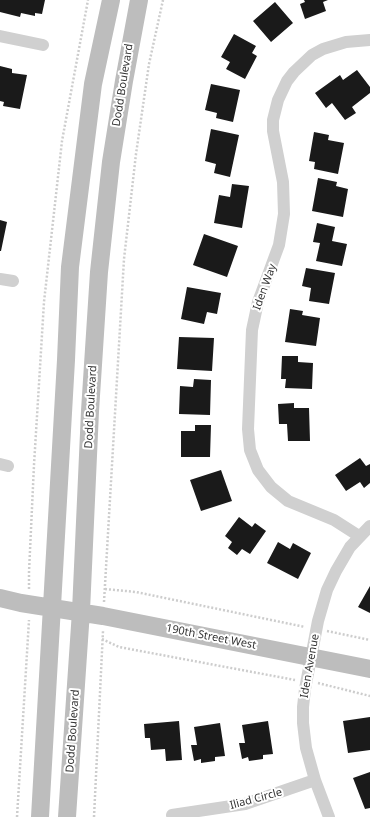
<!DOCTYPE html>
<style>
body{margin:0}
canvas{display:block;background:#fff}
</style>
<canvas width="370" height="817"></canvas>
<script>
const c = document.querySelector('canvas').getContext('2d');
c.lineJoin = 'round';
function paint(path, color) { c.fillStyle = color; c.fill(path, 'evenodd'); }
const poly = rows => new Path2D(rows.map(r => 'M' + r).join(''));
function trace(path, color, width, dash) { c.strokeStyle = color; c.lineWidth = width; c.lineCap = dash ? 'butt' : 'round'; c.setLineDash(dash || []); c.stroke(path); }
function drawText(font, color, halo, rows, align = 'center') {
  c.font = font + ' "Noto Sans",sans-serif'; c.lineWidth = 4; c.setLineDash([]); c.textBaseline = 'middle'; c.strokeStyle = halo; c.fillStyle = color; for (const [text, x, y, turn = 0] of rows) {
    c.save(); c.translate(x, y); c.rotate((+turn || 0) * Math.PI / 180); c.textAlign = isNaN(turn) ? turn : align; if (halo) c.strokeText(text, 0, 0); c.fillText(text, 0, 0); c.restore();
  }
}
paint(poly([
 [0,0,45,0,42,14,35,13,35,16,21,13,20,17,0,12],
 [304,0,328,0,323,2,326,11,305,19,300,4,305,2],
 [275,2,293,23,271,42,253,21],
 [234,34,256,46,252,53,257,56,245,79,226,69,230,62,221,57],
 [0,66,12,69,12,73,27,75,20,109,3,106,4,102,0,101],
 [357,70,370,87,370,93,352,107,356,113,345,120,332,103,326,108,315,93,340,75,343,80],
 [211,84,240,90,233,122,216,118,217,113,205,110],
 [211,129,239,135,230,177,214,173,216,164,205,161],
 [314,132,329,135,328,140,344,143,338,174,314,169,315,162,309,161],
 [318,178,337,182,336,186,348,189,343,217,312,211],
 [232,184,249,186,242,228,214,223,219,195,230,197],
 [0,220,7,222,1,251,0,251],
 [317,223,335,227,332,241,347,244,342,266,316,261,320,243,313,242],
 [204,234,238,246,227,277,193,265],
 [306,268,335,273,329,304,309,301,311,288,302,286],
 [187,287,221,293,217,314,207,312,204,324,181,319],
 [290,309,303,311,302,315,320,318,316,346,285,342],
 [179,337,214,338,212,371,177,369],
 [282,356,298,356,298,362,313,363,312,389,285,388,286,379,281,379],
 [194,379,211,380,210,415,179,414,180,386,193,387],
 [294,403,294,408,309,408,310,441,288,441,287,424,279,424,278,404],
 [195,425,211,425,210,457,181,457,181,431,195,431],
 [360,458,366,466,370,464,370,483,364,488,360,482,346,491,335,475],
 [221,470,232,501,201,511,190,480],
 [239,517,252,527,255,523,266,531,250,554,242,549,237,555,228,548,232,542,225,536],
 [278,542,290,549,293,543,311,553,298,579,267,563],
 [370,586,370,613,358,607],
 [370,717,370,750,348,753,343,721],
 [179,721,182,760,166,761,165,749,151,750,150,738,145,738,144,724],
 [268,721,273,754,263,755,263,759,249,761,248,757,242,759,239,743,245,743,242,725],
 [220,723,225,756,215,757,215,761,201,763,201,759,194,761,191,745,197,745,194,727],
 [370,772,370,808,365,809,353,778]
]), '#1a1a1a');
trace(poly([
 [29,589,29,572,34,465,44,302,62,141,88,0],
 [105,589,136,592,305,627],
 [104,602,124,259,136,154,149,64,163,0],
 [327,631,370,640],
 [102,639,119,647,295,680],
 [318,683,370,696],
 [17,817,29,620],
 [94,817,103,631]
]), '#cdcdcd', 2.5, [2, 2]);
trace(poly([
 [0,36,43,45],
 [0,279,13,281],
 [0,464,8,466],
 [359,536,334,520,288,501,271,487,258,470,250,450,248,429,252,330,258,302,279,245,284,214,283,182,273,131,273,120,278,100,287,81,294,72,312,55,323,49,346,42,370,40],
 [172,815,245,804,315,780],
 [329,817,315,780,306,748,303,723,303,707,305,689,318,621,327,590,336,571,350,547,370,526]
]), '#d0d0d0', 12);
trace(poly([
 [0,598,21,603,103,616,370,669],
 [40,817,66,360,70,267,93,84,111,0],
 [67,817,81,611,90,411,99,272,111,162,124,81,139,0]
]), '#bdbdbd', 18);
drawText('11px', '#333', '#fff', [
 ["Dodd Boulevard",123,85,-81],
 ["Iden Way",265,287,-70],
 ["Dodd Boulevard",91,407,-87],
 ["190th Street West",211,637,11],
 ["Iden Avenue",310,666,-80],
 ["Dodd Boulevard",73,731,-86],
 ["Iliad Circle",256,799,-15]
]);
</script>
